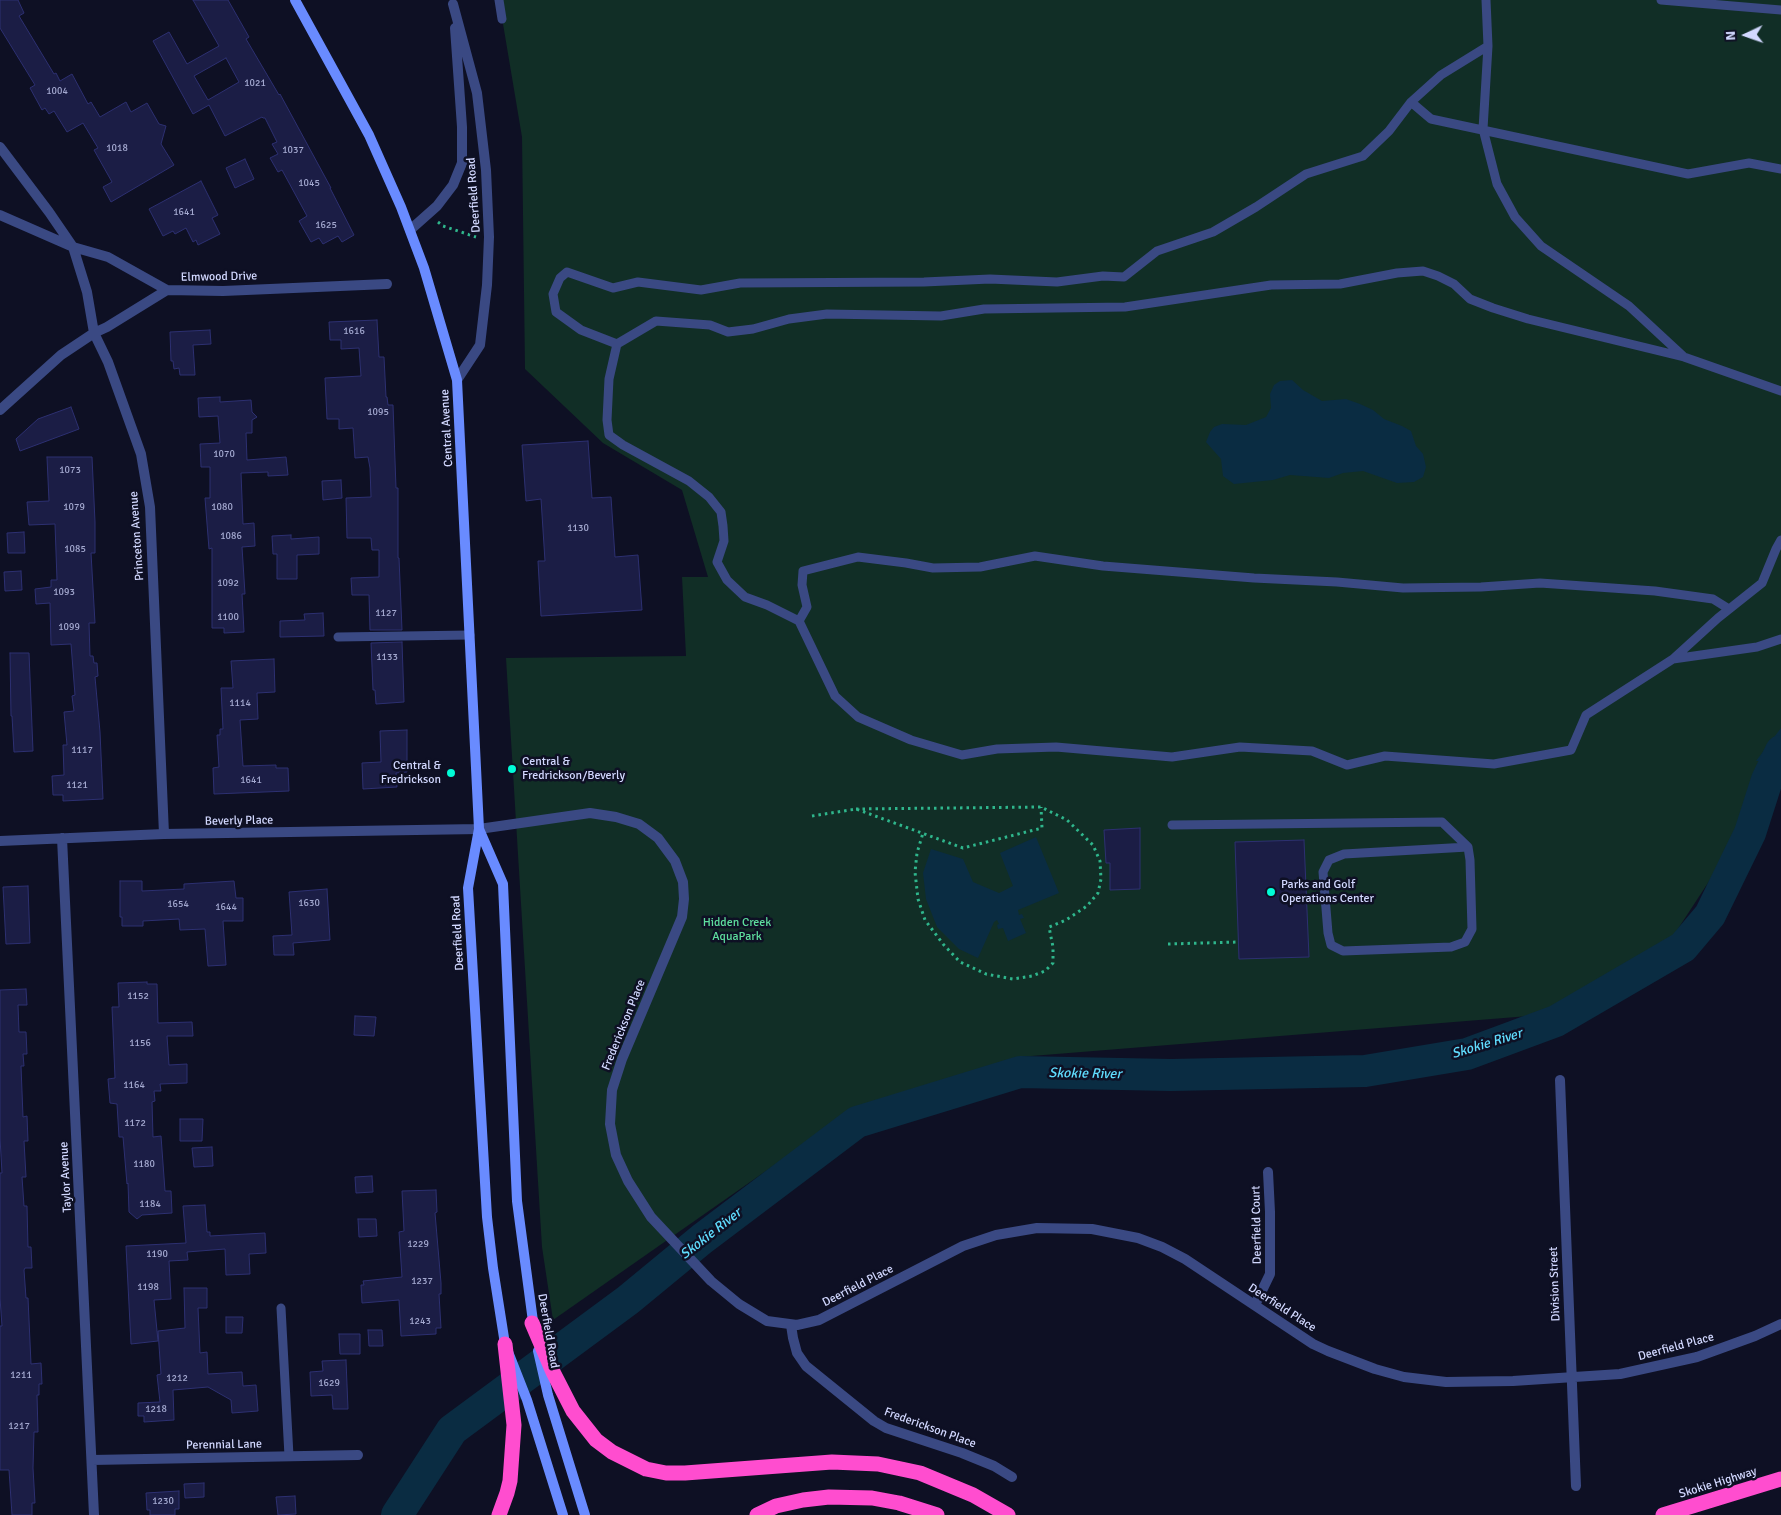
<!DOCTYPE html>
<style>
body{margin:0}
#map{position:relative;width:1781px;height:1515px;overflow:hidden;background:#0e1024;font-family:Signika,sans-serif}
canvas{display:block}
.north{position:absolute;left:1721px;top:10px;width:50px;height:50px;-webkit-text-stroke:4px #0e1024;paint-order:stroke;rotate:267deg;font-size:14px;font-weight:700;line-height:20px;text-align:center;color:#d2d8ff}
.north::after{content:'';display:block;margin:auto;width:18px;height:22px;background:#d2d8ff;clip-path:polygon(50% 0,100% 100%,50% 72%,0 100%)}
</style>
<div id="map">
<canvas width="1781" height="1515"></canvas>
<div class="north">N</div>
</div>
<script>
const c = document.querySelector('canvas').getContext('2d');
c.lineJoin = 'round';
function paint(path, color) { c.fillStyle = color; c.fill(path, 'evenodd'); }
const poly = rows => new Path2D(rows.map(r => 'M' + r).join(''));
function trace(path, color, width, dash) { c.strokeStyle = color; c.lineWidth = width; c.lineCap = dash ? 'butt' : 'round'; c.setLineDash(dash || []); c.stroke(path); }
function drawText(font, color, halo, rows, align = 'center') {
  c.font = font + ' Signika,sans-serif'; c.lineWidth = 5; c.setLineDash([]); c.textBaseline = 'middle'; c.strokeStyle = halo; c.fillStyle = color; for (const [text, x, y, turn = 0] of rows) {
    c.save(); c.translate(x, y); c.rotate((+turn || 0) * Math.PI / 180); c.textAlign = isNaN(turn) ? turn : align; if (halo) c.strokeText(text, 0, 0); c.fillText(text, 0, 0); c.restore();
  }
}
paint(poly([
 [499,0,1781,0,1781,771,1670,941,1541,1015,1019,1057,853,1110,553,1320,542,1247,506,658,686,656,682,577,708,577,682,490,603,443,525,369,522,137]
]), '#112e26');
paint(poly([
 [1292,380,1303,390,1322,401,1346,399,1360,404,1373,410,1384,419,1402,426,1411,431,1416,446,1423,454,1426,467,1423,477,1414,482,1397,483,1363,471,1343,473,1329,478,1290,475,1273,480,1234,484,1223,476,1221,459,1206,442,1210,432,1214,427,1222,424,1246,425,1266,417,1271,408,1270,394,1274,385,1280,381],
 [1781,728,1781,760,1756,761],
 [1036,837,1059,893,1018,910,1019,915,1022,914,1024,918,1020,919,1026,933,1008,941,1003,928,998,929,997,925,999,924,997,920,994,922,978,958,959,949,937,927,926,899,923,873,931,849,963,859,973,882,999,893,1013,886,1000,853]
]), '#0a2c42');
trace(poly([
 [397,1515,452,1430,628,1300,702,1239,857,1122,1020,1072,1171,1075,1365,1071,1467,1054,1556,1021,1683,947,1710,915,1750,833,1767,780,1781,751]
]), '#0a2c42', 32);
const building = poly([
 [0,0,18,0,24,13,19,16,54,74,56,73,60,81,72,74,88,104,91,102,100,117,126,102,131,112,147,103,159,124,166,126,161,144,174,165,111,202,103,187,112,182,94,150,98,148,83,123,67,132,54,111,49,114,45,108,42,110,30,88,35,85,0,28,0,0],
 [193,0,228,0,249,37,246,39,279,95,280,94,331,188,330,188,354,235,342,242,338,236,323,244,319,238,311,242,299,221,307,216,282,170,278,172,270,158,278,154,272,144,277,142,265,118,263,118,262,117,225,136,209,105,193,114,153,41,169,32,187,64,219,46,193,0],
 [226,58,239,82,208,100,194,76,226,58],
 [245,159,254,179,235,188,226,168,245,159],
 [201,181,218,215,212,218,220,234,198,245,196,240,193,242,186,228,175,234,173,231,163,236,149,209,201,181],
 [377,320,379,357,384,357,386,397,387,397,388,405,393,405,396,488,398,488,398,558,399,558,402,630,370,630,369,595,352,595,351,578,379,577,379,550,372,550,371,538,347,538,346,498,371,497,370,468,368,457,355,458,353,428,339,429,339,419,327,419,325,378,361,376,359,348,341,349,341,340,330,340,329,322,377,320],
 [210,330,211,344,193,345,195,375,180,375,179,368,174,369,173,361,171,361,170,332,210,330],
 [220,397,220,402,251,400,252,412,257,417,252,420,252,433,246,433,247,460,286,457,288,475,268,476,268,472,241,473,243,524,254,523,255,546,242,547,245,594,242,594,244,632,224,633,224,628,212,628,212,548,209,549,205,498,210,498,210,467,201,467,200,444,220,443,218,416,199,417,198,398,220,397],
 [71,407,79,429,20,451,16,439,38,419,71,407],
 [588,441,592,498,611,497,615,557,638,555,642,610,541,616,538,561,545,561,541,499,526,501,522,445,588,441],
 [47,457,92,457,95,522,95,553,91,553,95,623,89,623,90,656,93,656,94,663,97,663,98,676,95,677,100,732,103,799,63,801,63,795,53,795,52,776,64,775,63,745,67,745,64,712,74,711,72,696,75,695,71,644,51,645,50,603,36,604,35,589,51,587,51,580,57,580,55,524,29,525,27,502,49,501,47,457],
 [341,480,342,498,323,500,322,481,341,480],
 [24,532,25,553,8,553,7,533,24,532],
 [291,535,291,539,319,537,319,554,297,555,297,579,277,579,277,554,273,554,272,536,291,535],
 [21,571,22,590,5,591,4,572,21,571],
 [323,613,324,636,280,637,280,621,305,620,304,614,323,613],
 [402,642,404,702,376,704,375,690,373,690,371,643,402,642],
 [10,653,29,653,33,751,14,752,12,716,11,716,10,653],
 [274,659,275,692,257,693,258,719,240,720,243,766,276,765,276,768,288,768,289,791,214,794,213,768,219,767,217,735,220,735,220,729,223,729,221,688,233,688,231,661,274,659],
 [407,730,407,772,396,773,397,787,363,789,362,763,381,762,380,731,407,730],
 [1140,828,1140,889,1110,890,1110,863,1106,863,1104,830,1140,828],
 [1304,840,1309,957,1239,959,1235,842,1304,840],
 [120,881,142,881,142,891,184,889,184,884,234,881,236,898,243,898,243,921,223,921,226,965,208,966,205,929,180,930,179,919,143,921,143,926,122,926,122,917,120,917,120,881],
 [28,886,30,943,6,944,3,887,28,886],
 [327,889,330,940,293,943,294,955,274,955,273,936,292,935,289,892,327,889],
 [147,982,147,984,157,984,158,1023,192,1022,193,1036,167,1036,169,1065,187,1064,187,1083,160,1084,161,1091,154,1091,155,1101,152,1102,153,1137,161,1136,165,1191,171,1191,172,1213,142,1215,137,1219,129,1212,128,1183,127,1184,123,1137,119,1137,117,1104,110,1103,108,1079,115,1078,112,1007,119,1007,118,983,147,982],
 [26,989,27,1005,18,1005,19,1032,26,1032,27,1054,23,1054,24,1066,21,1066,23,1117,27,1116,28,1141,24,1141,26,1177,22,1177,24,1206,27,1206,28,1247,31,1247,32,1268,25,1268,24,1270,26,1298,28,1298,31,1364,41,1363,42,1384,39,1384,39,1395,37,1395,38,1432,34,1432,33,1468,35,1503,32,1503,32,1515,12,1515,9,1470,0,1470,0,1326,2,1326,0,1298,0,1173,2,1173,0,1138,0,990,26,989],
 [355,1016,376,1017,374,1036,354,1035,355,1016],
 [180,1119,203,1119,202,1141,180,1141,180,1119],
 [212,1147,213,1166,194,1167,192,1148,212,1147],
 [372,1176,373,1192,356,1193,355,1177,372,1176],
 [436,1190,437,1212,435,1213,441,1283,441,1294,439,1294,441,1328,436,1328,436,1334,401,1336,399,1300,362,1303,361,1285,364,1285,363,1281,402,1277,399,1232,404,1231,402,1191,436,1190],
 [205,1205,207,1232,210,1232,210,1236,265,1233,266,1253,249,1254,250,1274,226,1275,225,1249,187,1252,188,1260,169,1261,171,1299,154,1300,158,1341,131,1344,126,1246,186,1243,183,1206,205,1205],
 [358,1219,376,1219,377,1236,359,1237,358,1219],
 [184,1288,207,1288,207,1308,198,1308,200,1353,207,1352,208,1374,242,1372,243,1386,256,1385,258,1411,232,1413,231,1400,208,1387,173,1390,174,1420,144,1422,144,1416,138,1416,138,1403,160,1402,157,1375,161,1374,158,1331,185,1328,184,1288],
 [226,1317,243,1317,242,1333,226,1333,226,1317],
 [368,1330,382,1330,383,1346,369,1346,368,1330],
 [339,1334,360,1334,360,1354,340,1354,339,1334],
 [346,1360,348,1409,333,1409,332,1395,311,1396,310,1372,323,1371,322,1361,346,1360],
 [204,1483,204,1497,185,1498,184,1484,204,1483],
 [179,1491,179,1509,175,1509,175,1515,150,1515,150,1510,147,1510,146,1493,179,1491],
 [295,1496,296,1514,278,1515,276,1497,295,1496]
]);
paint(building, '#1b1d45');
trace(building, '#2d3071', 1);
trace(poly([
 [438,222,443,226,476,237],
 [856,809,1041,807,1067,820,1093,845,1100,861,1101,879,1098,893,1087,906,1066,920,1049,927,1053,947,1053,963,1045,971,1032,976,1013,979,986,974,960,962,943,944,925,920,918,899,915,872,917,853,923,833],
 [812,816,856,809,963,848,1042,828,1041,807],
 [1168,944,1238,942]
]), '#2fb68c', 3, [2.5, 4]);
trace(poly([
 [499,0,502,19],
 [1486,0,1488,46,1483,129,1497,184,1515,217,1541,246,1629,306,1683,356],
 [1661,0,1781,10],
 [1488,46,1441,75,1411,102,1389,131,1363,156,1306,174,1256,207,1213,232,1157,251,1124,277,1103,276,1057,282,990,279,924,282,740,283,701,290,638,282,613,288,567,272,560,278,553,294,556,312,581,330,617,344,656,321,710,325,728,332,753,329,789,319,827,314,941,316,984,309,1125,307,1271,285,1340,284,1397,273,1423,271,1438,276,1454,284,1470,299,1493,308,1528,319,1684,357,1781,391],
 [1411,102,1431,119,1688,174,1749,163,1781,169],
 [617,344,609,379,607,420,609,435,623,445,689,481,709,497,721,512,723,526,724,541,717,562,727,580,745,597,767,605,799,621],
 [1781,540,1776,549,1762,583,1718,618,1673,659,1757,647,1781,639],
 [338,637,470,635],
 [1673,659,1586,715,1571,750,1494,764,1385,756,1347,765,1312,751,1240,747,1172,757,1056,747,997,749,962,755,911,740,858,717,835,696,799,621,807,607,802,585,803,571,858,557,906,563,933,568,980,567,1035,556,1103,566,1254,578,1337,582,1403,588,1481,587,1540,583,1655,591,1713,599,1729,609],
 [1172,825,1442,822,1468,847,1470,860,1472,929,1465,942,1451,947,1343,951,1331,945,1328,933,1323,872,1329,860,1344,854,1468,847],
 [281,1308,289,1456]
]), '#3a4983', 9);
trace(poly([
 [0,147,49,212,73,247,87,292,94,333,108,362,141,454,150,507,164,834],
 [0,215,73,247,108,257,167,290],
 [0,410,61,355,94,333,107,327,167,290,223,291,387,284],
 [62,838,94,1515],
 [0,841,164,834,479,829,590,813,616,817,639,824,658,838,675,861,683,882,684,899,682,917,622,1059,612,1090,610,1124,616,1155,628,1181,651,1217,711,1281,739,1304,767,1321,797,1325,819,1320,963,1246,996,1235,1037,1228,1092,1229,1138,1238,1162,1247,1185,1259,1313,1344,1328,1351,1375,1369,1404,1377,1446,1382,1513,1381,1620,1374,1697,1357,1755,1336,1781,1324],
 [1560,1080,1576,1486],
 [1255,1305,1270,1274,1270,1212,1268,1172],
 [791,1325,793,1338,797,1353,806,1366,874,1421,886,1428,962,1453,994,1466,1012,1477],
 [92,1460,358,1455]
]), '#3a4983', 10);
trace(poly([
 [453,4,477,93,486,170,489,237,487,285,480,345,457,380],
 [410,230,437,206,453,185,462,163,462,127,455,28]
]), '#3a4983', 10);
trace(poly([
 [295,0,369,135,401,207,424,268,457,380,479,829,468,888,487,1217,493,1268,505,1344,527,1400,563,1515],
 [479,829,503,884,517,1201,534,1329],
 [538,1351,548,1395,585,1515]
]), '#698bff', 10);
trace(poly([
 [532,1323,553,1372,573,1411,596,1440,612,1452,646,1469,666,1473,685,1473,832,1462,878,1464,920,1473,973,1495,1008,1515],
 [499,1515,507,1493,510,1481,514,1425,505,1344],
 [757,1515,776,1506,803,1500,829,1497,872,1498,899,1503,937,1515],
 [1663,1515,1781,1479]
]), '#ff4dcf', 15);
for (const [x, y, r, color] of [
 [512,769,5,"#01fcd7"],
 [451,773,5,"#01fcd7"],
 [1271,892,5,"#01fcd7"]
]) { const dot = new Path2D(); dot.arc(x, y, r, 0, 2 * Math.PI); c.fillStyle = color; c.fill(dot); trace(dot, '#0e1024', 2); }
drawText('10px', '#a4a9d0', null, [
 ["1021",255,83],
 ["1004",57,91],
 ["1018",117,148],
 ["1037",293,150],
 ["1045",309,183],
 ["1641",184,212],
 ["1625",326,225],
 ["1616",354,331],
 ["1095",378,412],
 ["1070",224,454],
 ["1073",70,470],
 ["1079",74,507],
 ["1080",222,507],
 ["1130",578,528],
 ["1086",231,536],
 ["1085",75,549],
 ["1092",228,583],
 ["1093",64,592],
 ["1127",386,613],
 ["1100",228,617],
 ["1099",69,627],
 ["1133",387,657],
 ["1114",240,703],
 ["1117",82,750],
 ["1641",251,780],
 ["1121",77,785],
 ["1630",309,903],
 ["1654",178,904],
 ["1644",226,907],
 ["1152",138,996],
 ["1156",140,1043],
 ["1164",134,1085],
 ["1172",135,1123],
 ["1180",144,1164],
 ["1184",150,1204],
 ["1229",418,1244],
 ["1190",157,1254],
 ["1237",422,1281],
 ["1198",148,1287],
 ["1243",420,1321],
 ["1211",21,1375],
 ["1212",177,1378],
 ["1629",329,1383],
 ["1218",156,1409],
 ["1217",19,1426],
 ["1230",163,1501]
]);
drawText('12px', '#d2d8ff', '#0e1024', [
 ["Deerfield Road",474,195,-94],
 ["Elmwood Drive",219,277,-1],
 ["Central Avenue",447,428,-93],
 ["Princeton Avenue",137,536,-94],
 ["Beverly Place",239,821,-1],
 ["Deerfield Road",458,933,-93],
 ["Frederickson Place",624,1025,-68],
 ["Taylor Avenue",66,1177,-93],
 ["Deerfield Court",1257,1225,-91],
 ["Division Street",1555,1284,-92],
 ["Deerfield Place",858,1286,-27],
 ["Deerfield Place",1282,1308,33],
 ["Deerfield Road",548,1331,80],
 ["Deerfield Place",1676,1347,-15],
 ["Frederickson Place",930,1428,20],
 ["Perennial Lane",224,1445,-1],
 ["Skokie Highway",1718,1483,-17]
]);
drawText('12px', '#d2d8ff', '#0e1024', [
 ["Central &",522,762],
 ["Fredrickson/Beverly",522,776],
 ["Central &",441,766,"right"],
 ["Fredrickson",441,780,"right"],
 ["Parks and Golf",1281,885],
 ["Operations Center",1281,899]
], 'left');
drawText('12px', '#5edf9e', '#0e1024', [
 ["Hidden Creek",737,923],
 ["AquaPark",737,937]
]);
drawText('italic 14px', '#60ddff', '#0e1024', [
 ["Skokie River",1487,1044,-17],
 ["Skokie River",1085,1074,1],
 ["Skokie River",711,1234,-38]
]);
</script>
